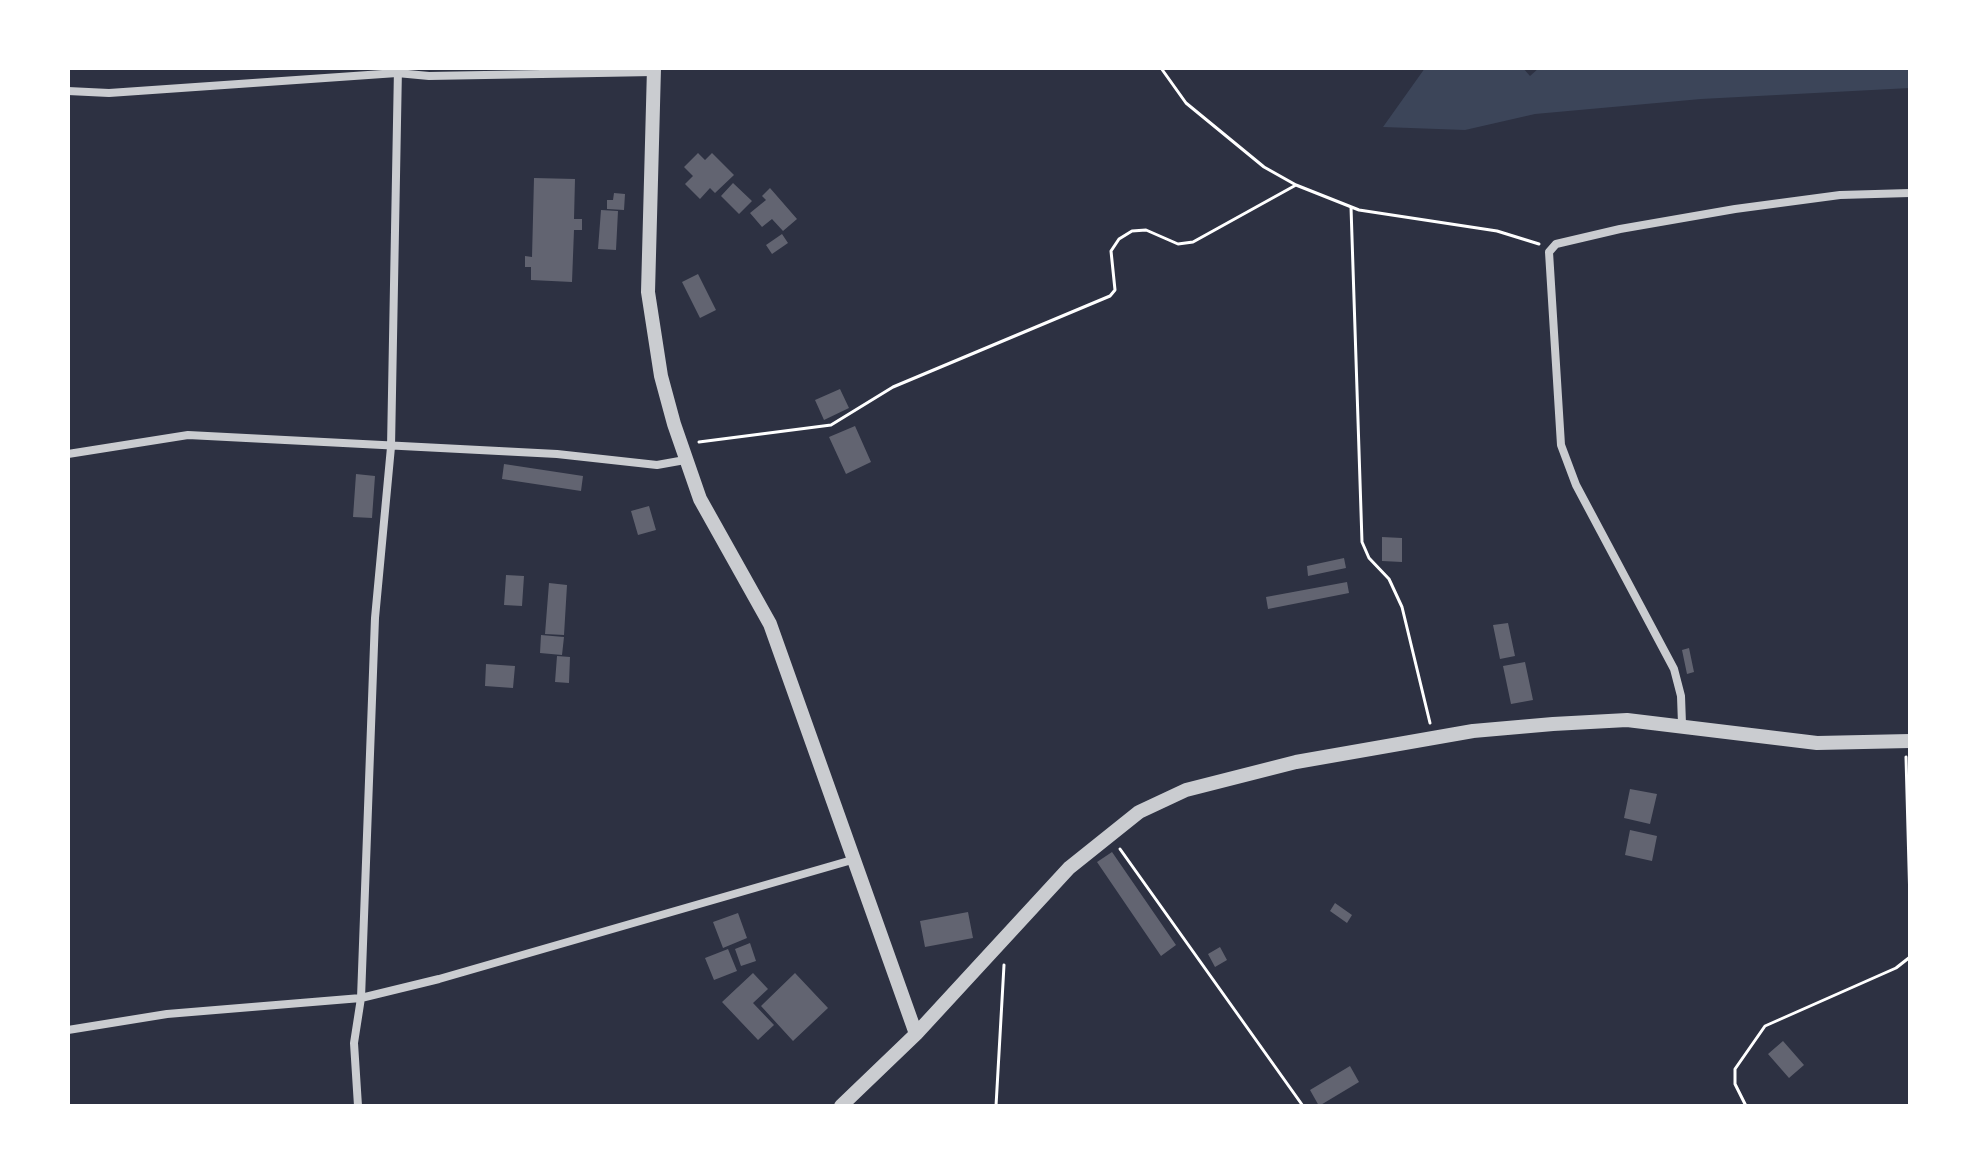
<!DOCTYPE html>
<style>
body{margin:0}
#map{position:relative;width:1978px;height:1174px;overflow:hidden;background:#2d3142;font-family:"DejaVu Sans",sans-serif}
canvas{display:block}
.frame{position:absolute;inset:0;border:70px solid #fff;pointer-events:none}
</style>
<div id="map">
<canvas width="1978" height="1174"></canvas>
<div class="frame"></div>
</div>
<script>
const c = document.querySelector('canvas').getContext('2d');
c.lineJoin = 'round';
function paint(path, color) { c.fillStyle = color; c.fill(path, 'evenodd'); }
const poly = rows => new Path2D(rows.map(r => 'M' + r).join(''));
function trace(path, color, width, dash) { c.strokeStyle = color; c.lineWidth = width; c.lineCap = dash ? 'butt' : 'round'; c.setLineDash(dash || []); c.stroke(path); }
paint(poly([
 [1425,68,1523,68,1530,76,1539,68,1910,68,1910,88,1701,99,1535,114,1465,130,1383,127]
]), '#3c4559');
paint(poly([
 [698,153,705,160,712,153,734,175,715,193,710,188,700,199,685,184,693,176,684,167],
 [534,178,575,179,574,219,582,219,582,230,574,230,572,282,531,280,531,267,525,267,525,256,532,257],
 [733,183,752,201,739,214,721,196],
 [770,188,797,219,783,231,772,219,762,227,750,213,766,200,762,196],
 [614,193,625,194,624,210,607,209,607,200,613,200],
 [601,210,618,211,616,250,598,249],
 [782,234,788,243,772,254,766,245],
 [698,274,716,310,700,318,682,282],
 [840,389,849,408,824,420,815,400],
 [855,426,871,462,846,474,829,437],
 [504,464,583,476,581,491,502,479],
 [356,474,375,476,372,518,353,517],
 [649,506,656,530,638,535,631,511],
 [1382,537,1402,538,1402,562,1382,561],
 [1344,558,1346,568,1308,576,1307,566],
 [506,575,524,576,522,606,504,605],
 [1347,582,1349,593,1268,609,1266,597],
 [549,583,567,585,564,635,545,634],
 [1508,623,1515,656,1500,659,1493,625],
 [541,635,564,637,562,655,540,653],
 [1689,648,1694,672,1687,674,1682,650],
 [557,656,570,657,569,683,555,682],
 [1525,662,1533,700,1511,704,1503,666],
 [486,664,515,666,513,688,485,686],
 [1630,789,1657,794,1650,824,1624,818],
 [1630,830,1657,836,1652,861,1625,855],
 [1112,852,1176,945,1161,956,1097,862],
 [1335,903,1352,915,1347,923,1330,911],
 [968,912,973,938,925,947,920,921],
 [738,913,747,938,723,948,713,922],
 [750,943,756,961,741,966,735,949],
 [1220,947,1227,960,1215,967,1208,954],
 [728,949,737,971,714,980,705,958],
 [753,973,768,989,753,1003,774,1025,758,1040,722,1002],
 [795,973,828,1008,793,1041,761,1006],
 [1783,1041,1804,1065,1789,1078,1768,1054],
 [1350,1066,1359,1082,1319,1106,1310,1090]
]), '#626471');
trace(poly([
 [1161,68,1186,103,1264,167,1296,185,1359,210,1497,231,1539,244],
 [1351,207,1362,542,1369,558,1389,579,1402,607,1430,723],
 [699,442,831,425,893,387,1110,296,1115,290,1111,251,1119,239,1132,231,1146,230,1178,244,1193,242,1296,185],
 [1906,757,1910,903],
 [1120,849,1303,1106],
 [996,1106,1004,965],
 [1746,1106,1735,1084,1735,1069,1765,1026,1896,968,1910,957]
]), '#fff', 3);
trace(poly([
 [68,91,109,93,397,73,429,76,654,72],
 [68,454,188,435,557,454,657,465,685,460],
 [1682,724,1681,696,1674,669,1576,485,1561,445,1549,252,1556,244,1620,229,1735,209,1840,195,1910,193],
 [68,1030,167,1014,361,998,439,979,852,860],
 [358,1106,354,1043,361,998,375,618,391,447,398,68]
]), '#caccd0', 8);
trace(poly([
 [654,68,648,292,661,376,674,424,700,499,770,624,916,1034],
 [841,1106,916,1034,1069,868,1139,812,1186,790,1296,762,1473,731,1553,724,1627,720,1817,743,1910,741]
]), '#caccd0', 14);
</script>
